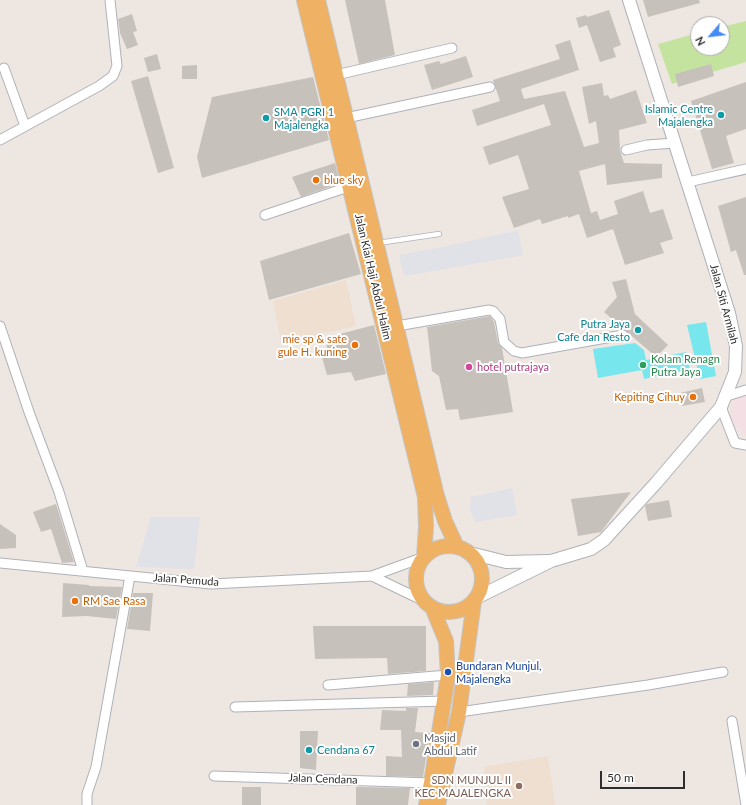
<!DOCTYPE html>
<style>
body{margin:0}
#map{position:relative;width:746px;height:805px;overflow:hidden;background:#eee6e1;font-family:Lato,sans-serif}
canvas{display:block}
.north{position:absolute;left:690px;top:16px;width:40px;height:40px;box-sizing:border-box;background:#fff;border:1px solid #ababab;border-radius:50%;rotate:242deg;font-size:11px;font-weight:700;line-height:16px;text-align:center;color:#2e2e2e}
.north::after{content:'';display:block;margin:auto;width:14px;height:18px;background:#458bf7;clip-path:polygon(50% 0,100% 100%,50% 72%,0 100%)}
.scale{position:absolute;left:600px;top:771px;width:85px;height:18px;box-sizing:border-box;border:2px solid #2e2e2e;border-top:0;padding-left:5px;font-size:12px;line-height:14px;white-space:nowrap;color:#2e2e2e;-webkit-text-stroke:3px #fff;paint-order:stroke}
</style>
<div id="map">
<canvas width="746" height="805"></canvas>
<div class="north">N</div>
<div class="scale">50 m</div>
</div>
<script>
const c = document.querySelector('canvas').getContext('2d');
c.lineJoin = 'round';
function paint(path, color) { c.fillStyle = color; c.fill(path, 'evenodd'); }
const poly = rows => new Path2D(rows.map(r => 'M' + r).join(''));
function trace(path, color, width, dash) { c.strokeStyle = color; c.lineWidth = width; c.lineCap = dash ? 'butt' : 'round'; c.setLineDash(dash || []); c.stroke(path); }
function drawText(font, color, halo, rows, align = 'center') {
  c.font = font + ' Lato,sans-serif'; c.lineWidth = 4; c.setLineDash([]); c.textBaseline = 'middle'; c.strokeStyle = halo; c.fillStyle = color; for (const [text, x, y, turn = 0] of rows) {
    c.save(); c.translate(x, y); c.rotate((+turn || 0) * Math.PI / 180); c.textAlign = isNaN(turn) ? turn : align; if (halo) c.strokeText(text, 0, 0); c.fillText(text, 0, 0); c.restore();
  }
}
paint(poly([
 [518,230,523,255,405,276,402,269,399,255,448,246],
 [512,488,517,515,475,522,470,510,471,497],
 [151,517,200,517,194,569,136,567]
]), '#e1e1e8');
paint(poly([
 [346,280,356,326,281,343,273,301],
 [548,756,555,805,487,805,484,767]
]), '#efdfd1');
paint(poly([
 [746,395,746,436,728,422,735,399]
]), '#f4dfe4');
paint(poly([
 [746,21,746,62,672,84,658,44,698,33,698,48,722,48,722,27]
]), '#c4e39f');
paint(poly([
 [706,322,716,376,700,379,687,325],
 [635,343,644,350,646,360,686,352,690,369,644,379,642,370,598,378,593,349]
]), '#77e6ed');
paint(poly([
 [345,0,385,0,395,55,359,64],
 [643,0,699,0,700,3,648,17],
 [609,10,621,45,613,48,616,57,600,62,587,25,579,28,576,18,586,15,587,17],
 [132,14,137,31,133,32,138,45,127,49,120,33,118,19],
 [570,40,579,70,521,89,524,99,565,91,584,147,599,143,596,121,589,124,582,87,602,83,604,96,608,95,610,99,636,90,647,123,619,130,620,151,624,163,662,164,662,178,607,185,605,164,579,171,591,213,597,211,600,220,618,214,614,201,643,191,650,213,663,209,673,239,660,243,664,253,625,265,613,229,587,238,579,214,568,218,568,216,542,224,540,219,514,228,502,197,529,189,518,155,489,165,483,147,551,125,544,104,477,126,472,110,500,101,493,80,560,59,555,45],
 [157,54,161,69,148,72,144,58],
 [466,56,473,77,432,90,424,65,439,61,441,64],
 [711,64,714,76,678,87,675,74],
 [197,65,197,79,182,79,182,66],
 [148,76,174,168,158,173,131,81],
 [313,77,329,140,202,178,197,157,212,97],
 [746,82,746,129,726,136,734,163,712,169,691,101],
 [335,163,340,183,301,197,292,177],
 [746,197,746,275,744,275,736,250,731,252,718,206],
 [349,233,361,274,269,300,260,261],
 [626,279,635,314,668,345,656,357,604,312,617,297,612,282],
 [490,316,494,322,498,343,502,348,513,412,460,420,458,409,446,410,439,376,432,371,427,327],
 [374,325,386,374,355,381,351,372,327,375,321,354,328,352,325,338],
 [702,388,705,402,682,406,680,393],
 [631,492,601,532,578,536,571,499],
 [669,500,672,517,648,521,645,506,647,504],
 [56,504,74,562,62,563,51,529,41,532,33,512],
 [0,524,16,535,16,548,0,549],
 [63,583,89,585,89,586,122,587,116,619,87,616,62,617],
 [133,593,153,593,150,631,127,629],
 [313,626,426,626,426,671,388,674,387,658,315,659],
 [434,682,433,695,407,696,408,684],
 [406,708,418,708,415,732,430,733,423,777,386,776,386,756,402,757,401,730,380,730,382,710,406,711],
 [300,731,318,731,316,770,300,768],
 [242,787,261,787,261,805,242,805],
 [356,787,410,788,408,805,356,805]
]), '#c7c1bc');
const service = poly([
 [378,243,439,234]
]);
const minor = poly([
 [4,68,25,126],
 [336,75,452,48],
 [346,118,490,87],
 [0,140,99,86,113,76,117,66,110,0],
 [626,150,647,145,675,143],
 [688,182,746,169],
 [265,215,351,186],
 [0,326,29,412,59,492,83,571],
 [397,326,489,310,493,311,500,319,504,342,514,351,522,353,623,335],
 [727,396,746,390],
 [721,407,735,443,746,445],
 [0,563,211,584,372,576,424,557],
 [372,576,426,602],
 [328,685,448,675],
 [235,707,445,701],
 [459,712,648,685,723,672],
 [732,721,746,805],
 [214,776,431,783],
 [87,805,87,794,96,767,130,576]
]);
const secondary = poly([
 [470,553,506,562,548,561],
 [476,598,551,561,591,549,604,540,656,483,721,407,735,372,736,346,729,313,629,0]
]);
const primary = poly([
 [304,0,425,497,426,527,424,557],
 [318,0,437,496,445,521,457,547],
 '416 579a33 33 0 1 1 66 0a33 33 0 1 1-66 0Z',
 [426,805,431,783,448,675,446,641,432,607],
 [438,805,459,712,474,601]
]);
trace(service, '#aeb2b9', 6);
trace(minor, '#aeb2b9', 11);
trace(secondary, '#aeb2b9', 14);
trace(primary, '#c4c4c4', 16);
trace(service, '#fff', 4.5);
trace(minor, '#fff', 9);
trace(secondary, '#fff', 12);
trace(primary, '#efb265', 14);
for (const [x, y, r, color] of [
 [721,115,4,"#0f9aa8"],
 [266,118,4,"#0f9aa8"],
 [316,180,4,"#e8710a"],
 [638,330,4,"#0f9aa8"],
 [355,345,4,"#e8710a"],
 [643,365,4,"#2e9e5b"],
 [469,367,4,"#d1479c"],
 [693,397,4,"#e8710a"],
 [75,601,4,"#e8710a"],
 [448,672,4,"#1a4fb4"],
 [416,744,4,"#6b7280"],
 [309,750,4,"#0f9aa8"],
 [519,786,4,"#8d6e63"]
]) { const dot = new Path2D(); dot.arc(x, y, r, 0, 2 * Math.PI); c.fillStyle = color; c.fill(dot); trace(dot, '#fff', 1.5); }
drawText('11px', '#0d838f', '#fff', [
 ["Islamic Centre",713,109],
 ["Majalengka",713,122],
 ["SMA PGRI 1",274,112,"left"],
 ["Majalengka",274,125,"left"],
 ["Putra Jaya",630,324],
 ["Cafe dan Resto",630,337],
 ["Cendana 67",317,750,"left"]
], 'right');
drawText('11px', '#c56008', '#fff', [
 ["blue sky",324,180],
 ["mie sp & sate",347,339,"right"],
 ["gule H. kuning",347,352,"right"],
 ["Kepiting Cihuy",685,397,"right"],
 ["RM Sae Rasa",83,601]
], 'left');
drawText('11px', '#2e2e2e', '#fff', [
 ["Jalan Kiai Haji Abdul Halim",373,277,77],
 ["Jalan Siti Armilah",724,304,75],
 ["Jalan Pemuda",186,580,4],
 ["Jalan Cendana",323,779,2]
]);
drawText('11px', '#27864d', '#fff', [
 ["Kolam Renagn",651,359],
 ["Putra Jaya",651,372]
], 'left');
drawText('11px', '#b23c85', '#fff', [
 ["hotel putrajaya",477,367]
], 'left');
drawText('11px', '#164399', '#fff', [
 ["Bundaran Munjul,",456,666],
 ["Majalengka",456,679]
], 'left');
drawText('11px', '#5b616d', '#fff', [
 ["Masjid",424,738],
 ["Abdul Latif",424,751]
], 'left');
drawText('11px', '#785e54', '#fff', [
 ["SDN MUNJUL II",511,780],
 ["KEC MAJALENGKA",511,793]
], 'right');
</script>
